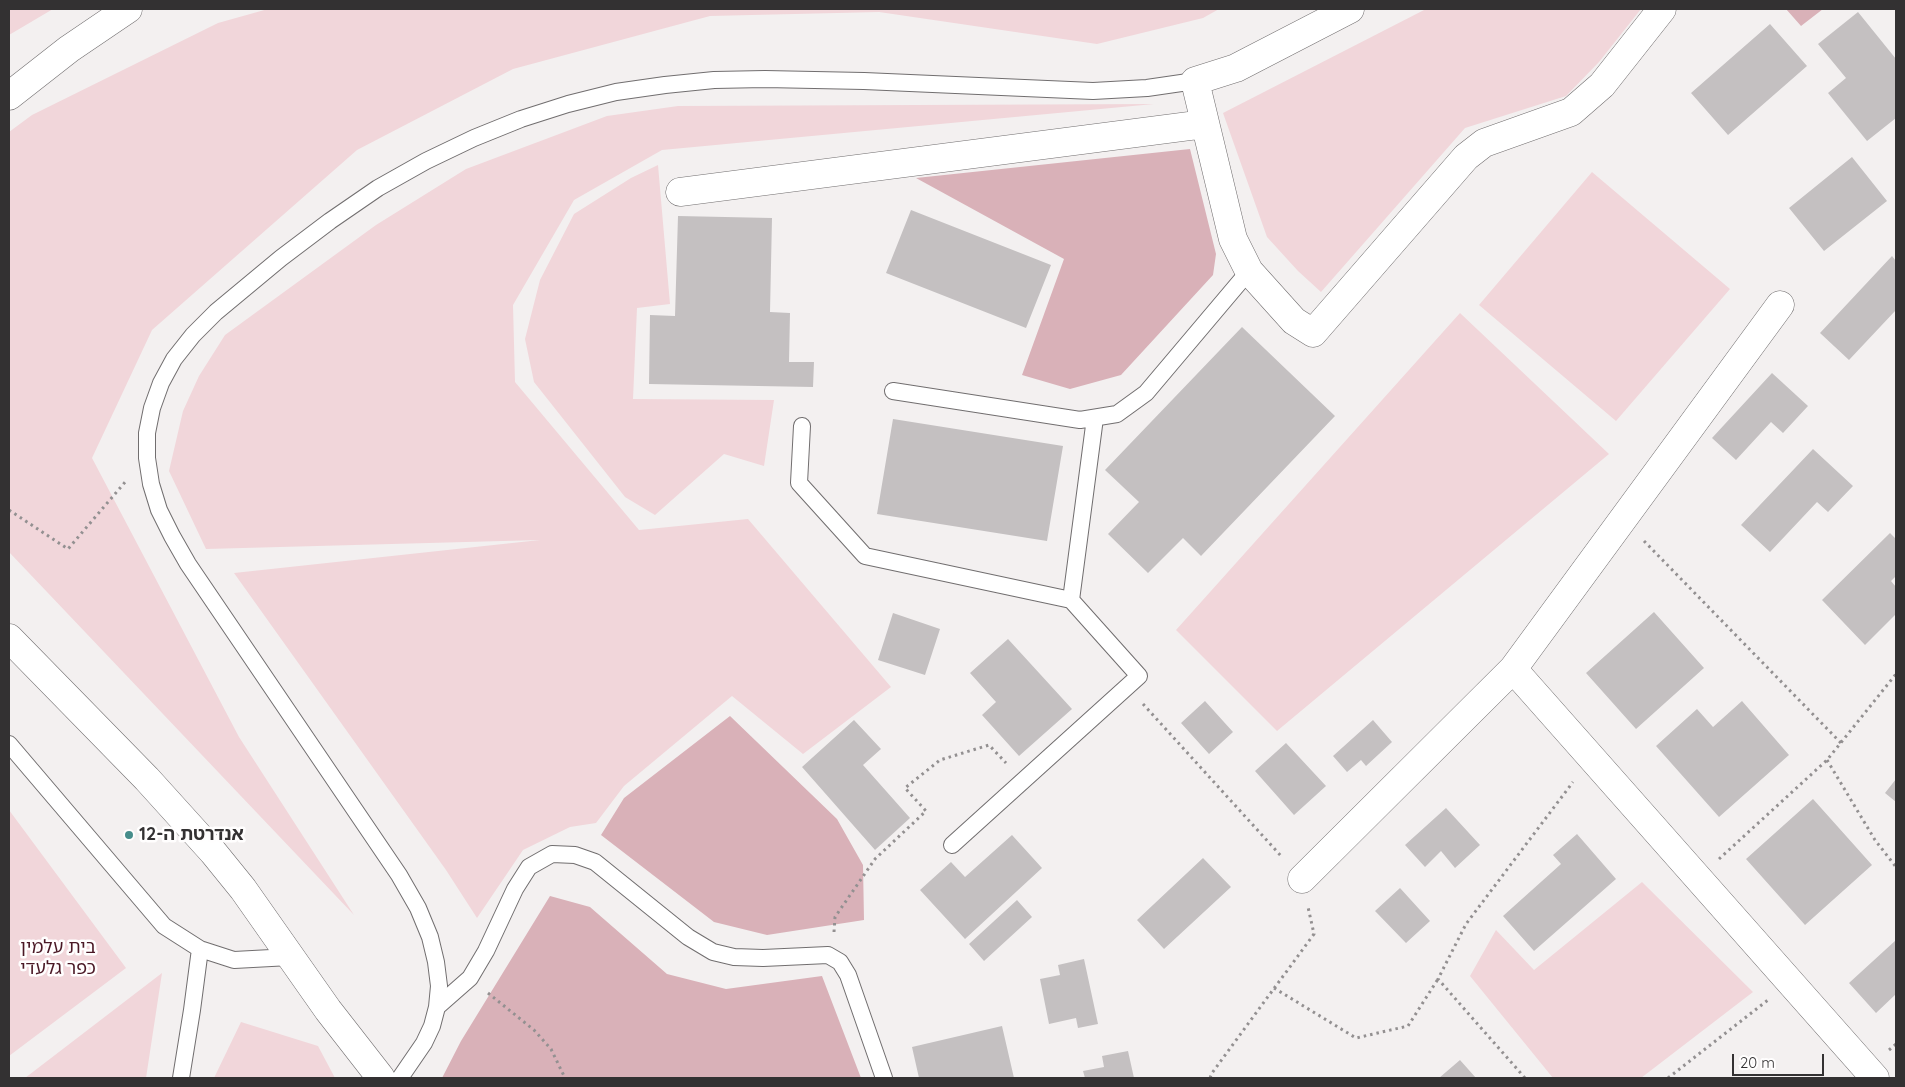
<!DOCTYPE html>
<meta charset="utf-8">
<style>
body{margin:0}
#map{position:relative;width:1905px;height:1087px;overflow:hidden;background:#f3f0f0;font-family:Quicksand,sans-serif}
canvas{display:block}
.frame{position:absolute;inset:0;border:10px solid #333132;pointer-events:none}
.scale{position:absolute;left:1732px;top:1054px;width:92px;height:22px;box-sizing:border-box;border:2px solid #333132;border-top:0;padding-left:6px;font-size:15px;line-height:18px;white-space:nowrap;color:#333132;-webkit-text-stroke:4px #fffefe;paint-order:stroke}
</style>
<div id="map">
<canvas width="1905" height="1087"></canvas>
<div class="frame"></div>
<div class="scale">20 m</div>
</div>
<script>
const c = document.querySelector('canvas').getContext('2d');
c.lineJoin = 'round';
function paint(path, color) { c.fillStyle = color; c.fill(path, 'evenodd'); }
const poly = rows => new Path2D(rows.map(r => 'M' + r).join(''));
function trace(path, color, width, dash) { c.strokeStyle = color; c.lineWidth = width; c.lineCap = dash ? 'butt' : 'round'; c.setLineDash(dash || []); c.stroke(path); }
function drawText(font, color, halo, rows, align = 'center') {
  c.font = font + ' Quicksand,"Noto Sans Hebrew",sans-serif'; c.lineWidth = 5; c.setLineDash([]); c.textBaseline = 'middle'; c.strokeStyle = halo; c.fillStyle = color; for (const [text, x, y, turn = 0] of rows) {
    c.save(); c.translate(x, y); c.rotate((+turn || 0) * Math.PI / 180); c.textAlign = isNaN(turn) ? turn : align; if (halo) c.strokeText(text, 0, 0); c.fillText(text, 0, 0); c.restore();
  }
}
paint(poly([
 [9,9,53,9,9,35],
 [268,9,1219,9,1203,18,1097,44,879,12,710,16,513,69,357,150,152,330,92,458,239,737,354,915,9,552,9,132,32,115,218,23],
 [1426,9,1641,9,1599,62,1566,96,1465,128,1321,292,1298,271,1267,237,1223,113],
 [1154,104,662,150,574,200,513,305,515,382,639,530,748,519,891,687,803,754,732,696,624,786,596,823,570,827,523,850,477,918,446,870,234,573,540,540,206,549,169,471,183,411,199,376,225,335,376,225,466,169,607,116,678,106],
 [658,165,670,304,637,308,633,399,774,400,764,466,724,454,655,515,625,497,534,382,525,339,540,280,574,214,631,178],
 [1592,172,1730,289,1616,421,1479,305],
 [1460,313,1609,454,1277,731,1176,630],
 [9,810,126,968,9,1056],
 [1642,882,1753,992,1641,1078,1553,1078,1470,976,1496,930,1534,970],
 [162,973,146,1078,25,1078],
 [241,1022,318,1046,335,1078,214,1078]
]), '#f1d6da');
paint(poly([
 [1786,9,1823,9,1801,26],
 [1190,149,1216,254,1213,275,1121,375,1070,389,1022,375,1064,259,916,178],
 [730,716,837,819,863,865,864,920,767,935,714,922,601,835,624,798],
 [550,896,590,907,667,974,726,989,822,976,861,1078,442,1078,461,1041]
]), '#d9b1b8');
paint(poly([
 [1858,12,1896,59,1896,118,1867,141,1828,93,1846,78,1818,44],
 [1770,24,1807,66,1728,135,1691,93],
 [1852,157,1887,201,1824,251,1789,208],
 [911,210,1051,265,1026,328,886,273],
 [678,216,772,218,770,312,790,313,789,362,814,362,813,387,649,384,650,315,675,316],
 [1892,256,1896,261,1896,310,1849,360,1820,333],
 [1242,327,1335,416,1201,556,1183,538,1148,573,1108,534,1139,502,1105,470],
 [1772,373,1808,406,1783,433,1771,422,1736,460,1712,438],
 [893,419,1063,446,1047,541,877,514],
 [1813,449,1853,486,1828,512,1817,502,1770,552,1741,525],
 [1890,533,1896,539,1896,576,1891,581,1896,587,1896,614,1865,645,1822,600],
 [1654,612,1704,668,1636,729,1586,673],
 [893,613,940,629,925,675,878,660],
 [1008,639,1072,709,1019,756,982,715,996,702,970,673],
 [1205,701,1233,732,1209,754,1181,723],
 [1742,701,1789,755,1719,817,1656,746,1697,709,1713,727],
 [854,720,881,749,863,765,910,818,875,850,802,767],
 [1373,720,1392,742,1366,766,1361,760,1347,772,1333,756],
 [1286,743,1326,786,1294,815,1255,771],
 [1896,779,1896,802,1885,793],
 [1813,799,1872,865,1805,925,1746,859],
 [1446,808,1480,845,1455,868,1441,851,1425,867,1405,845],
 [1577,834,1616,879,1534,951,1503,916,1561,864,1553,855],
 [1012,835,1042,868,965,939,920,890,951,862,965,877],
 [1203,858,1231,887,1164,949,1137,920],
 [1400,888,1430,921,1406,943,1375,911],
 [1017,900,1032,917,984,961,969,944],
 [1896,940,1896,994,1876,1013,1849,983],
 [1084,959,1098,1024,1078,1028,1076,1018,1049,1024,1040,979,1060,975,1058,965],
 [1002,1026,1014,1078,919,1078,912,1047],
 [1128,1051,1134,1078,1085,1078,1083,1071,1104,1067,1102,1056],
 [1460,1060,1476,1078,1439,1078]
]), '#c4c0c1');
const service = poly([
 [893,391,1080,420,1117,414,1146,393,1249,271],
 [802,426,799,483,865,556,1071,600],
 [9,744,164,926,200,949,234,960,290,957],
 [952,845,1139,676,1071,600,1095,418],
 [437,1007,470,978,486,951,515,889,529,867,552,854,575,855,595,862,688,937,713,952,734,957,763,958,828,955,840,962,848,975,884,1078],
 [181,1078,192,1010,200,949],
 [400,1078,424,1043,432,1026,437,1007,439,986,436,962,430,937,418,908,399,875,188,564,172,536,159,510,151,484,147,458,147,433,152,408,161,383,174,359,193,335,216,312,281,258,330,221,378,188,426,161,474,138,521,119,568,104,616,92,665,85,714,80,765,79,864,81,1093,91,1147,88,1195,81]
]);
const minor = poly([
 [1350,9,1236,68,1195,81,1233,239,1249,271,1294,321,1313,333,1466,157,1484,143,1571,112,1602,85,1662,9],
 [680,192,1205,124],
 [1513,669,1875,1078],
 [1302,879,1513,669,1780,305]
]);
const tertiary = poly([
 [9,638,147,779,213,852,243,889,328,1010,381,1078]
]);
const secondary = poly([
 [9,96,69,49,128,9]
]);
trace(service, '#716e6f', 18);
trace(minor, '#716e6f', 29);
trace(tertiary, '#716e6f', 29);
trace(secondary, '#716e6f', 29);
trace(poly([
 [9,510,68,549,126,481],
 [1644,541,1841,743],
 [1143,704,1282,857],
 [1827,760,1875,840,1896,867],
 [1719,859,1827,760,1896,674],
 [834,932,835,917,875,859,926,811,905,788,940,760,989,745,1006,763],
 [1274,988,1356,1038,1408,1026,1438,979],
 [488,993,534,1030,551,1049,565,1078],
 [1889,1050,1896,1044],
 [1210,1078,1212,1073,1314,934,1308,907],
 [1525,1078,1438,979,1466,924,1573,782],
 [1668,1078,1768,1000]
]), '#939091', 3, [2.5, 4]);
trace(service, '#fff', 16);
trace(minor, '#fff', 28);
trace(tertiary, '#fff', 28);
trace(secondary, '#fff', 28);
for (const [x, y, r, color] of [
 [129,835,5,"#468d8b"]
]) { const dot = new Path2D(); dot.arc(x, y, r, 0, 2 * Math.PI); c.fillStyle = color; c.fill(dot); trace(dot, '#fffefe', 2); }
drawText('bold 18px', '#333132', '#fffefe', [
 ["אנדרטת ה-12",139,835]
], 'left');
drawText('18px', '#4a1825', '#fffefe', [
 ["בית עלמין",58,948],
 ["כפר גלעדי",58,969]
]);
</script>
